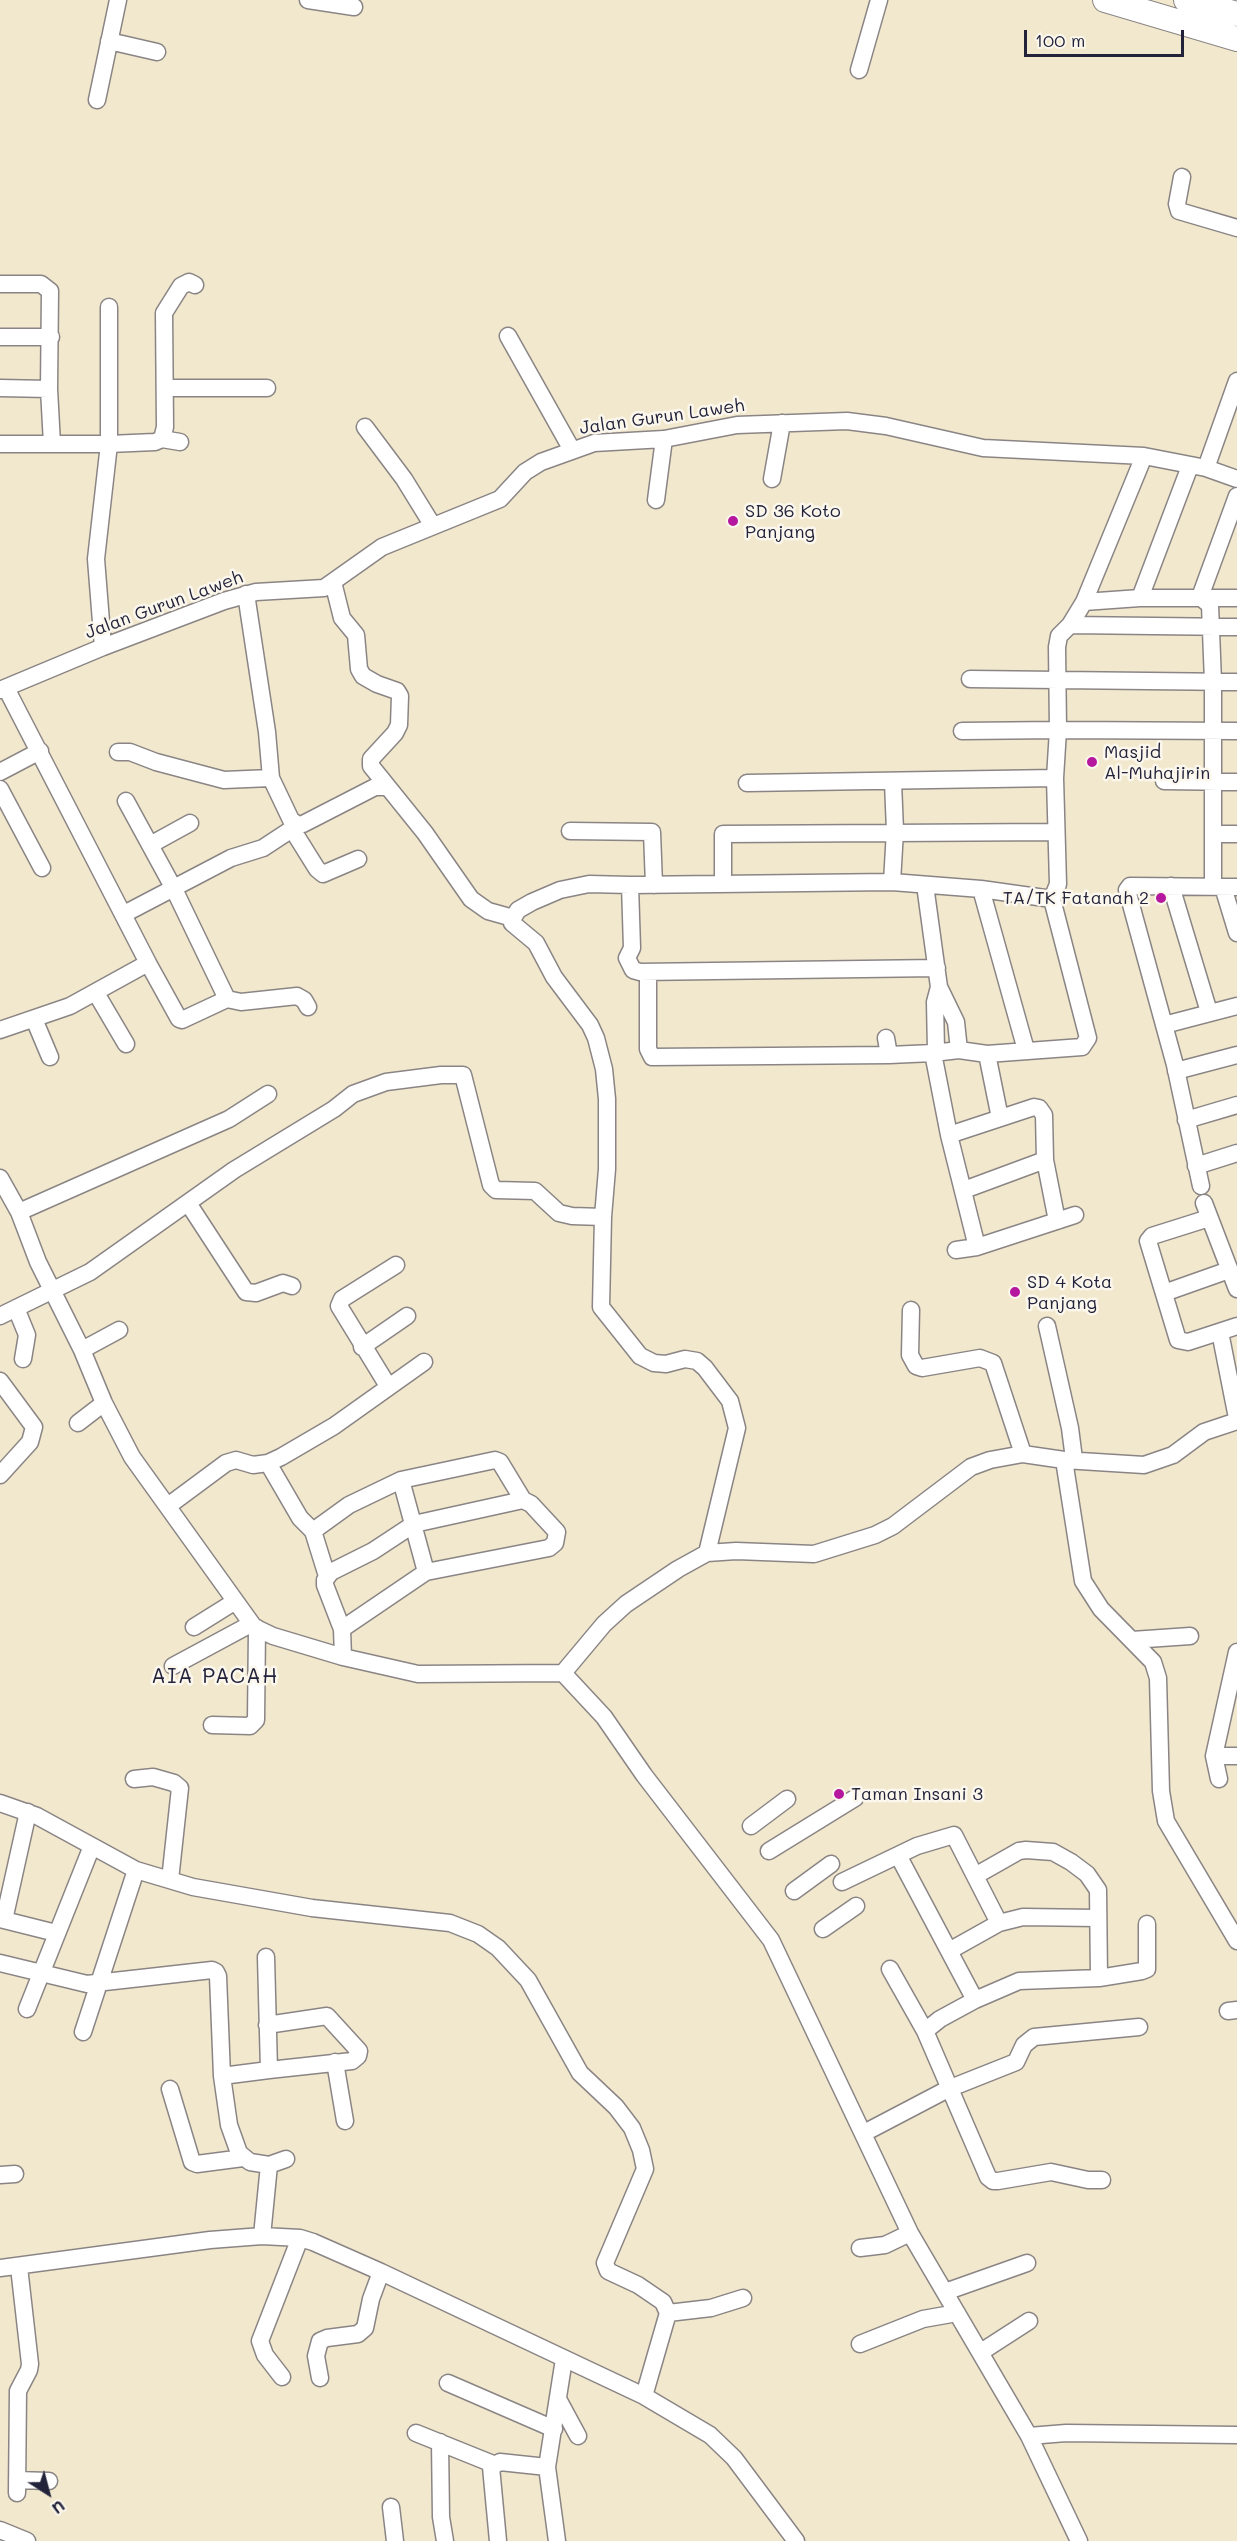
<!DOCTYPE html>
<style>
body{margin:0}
#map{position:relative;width:1237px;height:2541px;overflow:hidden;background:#f2e8ce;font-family:Mali,sans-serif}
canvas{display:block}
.north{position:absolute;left:18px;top:2463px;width:60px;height:60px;-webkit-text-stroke:4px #fbf7ec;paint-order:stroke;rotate:144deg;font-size:16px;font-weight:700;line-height:24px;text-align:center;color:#22223b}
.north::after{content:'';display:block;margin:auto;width:21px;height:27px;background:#22223b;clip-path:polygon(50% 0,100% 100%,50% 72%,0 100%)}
.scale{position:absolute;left:1024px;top:30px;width:160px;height:27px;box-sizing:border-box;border:3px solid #22223b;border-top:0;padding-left:8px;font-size:18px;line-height:21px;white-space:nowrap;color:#22223b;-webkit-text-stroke:4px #fbf7ec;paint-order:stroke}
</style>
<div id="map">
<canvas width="1237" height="2541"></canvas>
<div class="north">U</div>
<div class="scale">100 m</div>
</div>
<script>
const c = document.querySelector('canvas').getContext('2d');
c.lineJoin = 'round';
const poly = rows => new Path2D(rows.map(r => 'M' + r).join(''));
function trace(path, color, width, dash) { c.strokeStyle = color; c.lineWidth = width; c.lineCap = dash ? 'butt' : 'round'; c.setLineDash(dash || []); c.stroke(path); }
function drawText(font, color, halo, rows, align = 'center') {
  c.font = font + ' Mali,sans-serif'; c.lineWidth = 5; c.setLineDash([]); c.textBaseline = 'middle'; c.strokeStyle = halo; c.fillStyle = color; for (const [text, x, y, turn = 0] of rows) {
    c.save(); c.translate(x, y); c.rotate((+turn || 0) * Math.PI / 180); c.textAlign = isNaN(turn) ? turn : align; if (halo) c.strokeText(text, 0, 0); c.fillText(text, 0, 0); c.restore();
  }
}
const minor = poly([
 [308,0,354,7],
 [109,41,157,52],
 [859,70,879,0],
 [97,100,118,0],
 [1182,177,1177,204,1179,211,1237,228],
 [0,284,41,284,50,291,49,389,52,444],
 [508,336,572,450],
 [0,337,51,337],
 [0,388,49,389],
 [165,388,267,388],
 [365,427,404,479,433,526],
 [162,439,180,442],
 [0,444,109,444,155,442,162,439,165,427,164,313,181,286,189,282,195,285],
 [1206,468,1237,381],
 [772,479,782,423],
 [656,500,664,439],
 [333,582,342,618,356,635,359,669,363,676,377,684,397,691,400,696,399,725,395,733,371,759,371,766,425,833,471,899,488,911,513,918],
 [246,594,267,732,271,778,291,820,298,825,303,824,375,787,386,787],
 [1140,598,1190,466],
 [1084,602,1140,598,1237,598],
 [1070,625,1237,627],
 [103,647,96,559,109,444,109,307],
 [970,679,1237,682],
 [0,690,103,647,224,601,256,592,324,588,382,547,500,499,525,472,541,462,594,443,664,439,737,425,847,421,886,426,983,448,1144,456,1206,468,1237,479],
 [962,731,1058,730,1057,647,1059,636,1070,625,1084,602,1144,456],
 [118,752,130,752,156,762,224,780,271,778],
 [0,772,40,751],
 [1164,781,1237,782],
 [747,783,1055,778],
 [0,789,42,868],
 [126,801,174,889,227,999,241,1002,297,996,304,1000,308,1007],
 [292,829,317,869,323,874,358,859],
 [570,831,652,832,654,885],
 [1213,834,1237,834],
 [150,845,190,823],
 [892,882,895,831,893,782],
 [723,883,723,834,1056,832],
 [630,885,632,948,627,958,633,970,640,972,937,968],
 [925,885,939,987,935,1002,936,1051],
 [1171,886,1209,1012],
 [1213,886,1213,682,1210,605,1200,597,1237,496],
 [1223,887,1237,933],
 [981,889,1026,1050],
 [124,914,231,858,263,848,298,825],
 [148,963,179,1019,182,1020,227,999],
 [648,973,648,1049,652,1057,889,1055],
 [939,987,956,1022,959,1050],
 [96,993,126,1044],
 [34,1019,50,1057],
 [1164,1025,1237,1006],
 [0,1030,70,1006,148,963,6,688],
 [886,1038,889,1055,933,1053],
 [987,1054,1000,1118],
 [1176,1071,1237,1055],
 [1186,1120,1237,1105],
 [949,1135,1034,1107,1039,1108,1044,1115,1045,1160],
 [1196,1166,1237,1153],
 [0,1178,19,1212,38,1262,82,1350,104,1403,132,1457,254,1627,273,1636,343,1657,418,1674,563,1673,604,1717,644,1775,771,1940,910,2233,1029,2436,1079,2541],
 [1201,1186,1175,1065,1127,890,1130,886,1237,887],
 [964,1190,1045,1160,1057,1221],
 [188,1203,246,1292,256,1293,283,1283,292,1286],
 [1204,1203,1237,1289],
 [19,1212,229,1119,268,1094],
 [1209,1218,1152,1236,1148,1241,1178,1340,1188,1342,1237,1326],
 [977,1247,949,1135,933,1053,959,1050,987,1054,1082,1047,1088,1038,1052,899,1058,884,1055,778,1058,730,1237,731],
 [956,1250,977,1247,1075,1215],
 [1164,1293,1229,1270],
 [16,1308,27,1335,23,1359],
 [911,1310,910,1355,916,1366,922,1368,980,1358,993,1363,1023,1454],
 [0,1316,90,1272,234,1170,334,1109,353,1094,386,1082,441,1075,463,1075,491,1185,496,1190,535,1191,559,1213,572,1216,603,1217],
 [1047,1326,1070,1428,1074,1459],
 [1220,1332,1237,1418],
 [362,1347,407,1316],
 [82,1350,119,1330],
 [0,1381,34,1427,30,1442,0,1475],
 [388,1386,339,1306,342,1299,396,1265],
 [78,1423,104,1403],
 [1064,1460,1083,1581,1101,1609,1153,1662,1158,1678,1161,1791,1166,1821,1237,1941],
 [268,1463,300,1518,313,1531,327,1576],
 [168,1506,226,1463,236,1460,253,1465,268,1463,281,1457,334,1426,424,1362],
 [313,1531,349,1505,401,1480,495,1460,500,1462,523,1500,531,1504,557,1532,555,1543,549,1548,426,1572],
 [707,1553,737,1428,730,1401,705,1368,697,1361,685,1359,666,1364,654,1363,640,1356,601,1307,603,1217,607,1169,607,1099,604,1069,596,1038,590,1025,554,977,536,943,512,923,513,918,518,910,532,902,560,890,589,884,630,885,892,882,981,889,1052,899],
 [194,1627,234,1602],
 [342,1629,426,1572,401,1480],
 [1132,1640,1190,1636],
 [343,1657,342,1629,325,1585,325,1580,331,1572,373,1551,414,1524,523,1500],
 [173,1666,251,1624],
 [563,1673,604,1624,626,1604,678,1569,707,1553,736,1551,814,1554,875,1535,893,1526,971,1467,990,1460,1023,1454,1064,1460,1144,1465,1173,1455,1204,1432,1237,1421],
 [212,1725,250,1726,256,1720,257,1628],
 [1214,1756,1237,1756],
 [134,1779,153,1777,174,1783,180,1788,170,1880],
 [1219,1779,1214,1756,1237,1652],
 [0,1803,37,1816,136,1870,193,1887,312,1908,450,1923,478,1934,498,1948,528,1980,580,2073,616,2107,632,2128,641,2150,645,2169,605,2263,608,2271,638,2285,663,2302,668,2313,644,2396],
 [751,1826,787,1799],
 [769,1851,855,1798],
 [899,1857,975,2000,940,2019,925,2031,988,2177,993,2181,998,2181,1051,2172,1088,2180,1102,2180],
 [975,1876,1019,1851,1026,1850,1053,1852,1071,1862,1087,1874,1098,1890,1099,1978],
 [842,1882,917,1846,954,1835,999,1923],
 [794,1891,831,1864],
 [0,1919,56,1933],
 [4,1920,28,1812],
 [823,1929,856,1906],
 [949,1951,999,1923,1023,1917,1097,1918],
 [0,1963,87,1984,212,1970,216,1972,218,1976,222,2076,269,2070,266,1957],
 [890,1969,925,2031],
 [975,2000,1019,1981,1099,1978,1142,1971,1147,1969,1147,1924],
 [27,2009,92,1846],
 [1228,2011,1237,2010],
 [267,2025,327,2016,359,2051,358,2056,352,2061,269,2070],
 [83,2032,136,1870],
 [335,2062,345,2121],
 [222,2076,229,2125,239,2153,250,2162,269,2165,262,2236],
 [170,2089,192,2162,197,2164,243,2158],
 [864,2133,948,2089,1016,2062,1024,2045,1034,2037,1139,2027],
 [269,2165,286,2159],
 [0,2175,15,2174],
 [860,2248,885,2245,910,2233],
 [0,2268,210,2240,262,2236,300,2238,313,2242,381,2272,644,2396,710,2435,734,2458,796,2541],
 [945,2292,1027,2263],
 [668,2313,711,2308,743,2298],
 [860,2344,923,2319,957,2313],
 [981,2352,1029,2321],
 [282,2377,265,2355,260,2341,300,2238],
 [320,2378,316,2356,320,2341,327,2338,358,2334,365,2328,371,2299,381,2272],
 [448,2383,554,2429],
 [558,2399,578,2436],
 [416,2433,493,2464],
 [1029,2436,1066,2433,1237,2435],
 [440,2442,441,2517,445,2541],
 [17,2480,49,2481],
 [17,2493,18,2391,29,2370,30,2364,19,2267],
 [391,2507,395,2541],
 [0,2530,27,2541],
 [498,2541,491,2467,500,2462,547,2467],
 [557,2541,547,2467,564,2359]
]);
const highway = poly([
 [1105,0,1237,39],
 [1186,0,1237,14]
]);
trace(minor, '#8a8584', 19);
trace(highway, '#8a8584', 26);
trace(minor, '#fff', 16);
trace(highway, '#fff', 24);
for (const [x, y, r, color] of [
 [733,521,6,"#b5179e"],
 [1092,762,6,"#b5179e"],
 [1161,898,6,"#b5179e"],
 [1015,1292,6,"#b5179e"],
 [839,1794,6,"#b5179e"]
]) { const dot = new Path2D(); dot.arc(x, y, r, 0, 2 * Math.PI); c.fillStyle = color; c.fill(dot); trace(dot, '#fbf7ec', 2); }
drawText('18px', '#22223b', '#fbf7ec', [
 ["Jalan Gurun Laweh",662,417,-8],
 ["Jalan Gurun Laweh",164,605,-20]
]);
drawText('18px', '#22223b', '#fbf7ec', [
 ["SD 36 Koto",745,511],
 ["Panjang",745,532],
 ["Masjid",1104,752],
 ["Al-Muhajirin",1104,773],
 ["TA/TK Fatanah 2",1149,898,"right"],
 ["SD 4 Kota",1027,1282],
 ["Panjang",1027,1303],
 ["Taman Insani 3",851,1794]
], 'left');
c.letterSpacing = '1.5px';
drawText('21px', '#22223b', '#fbf7ec', [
 ["AIA PACAH",215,1677]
]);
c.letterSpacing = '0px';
</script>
